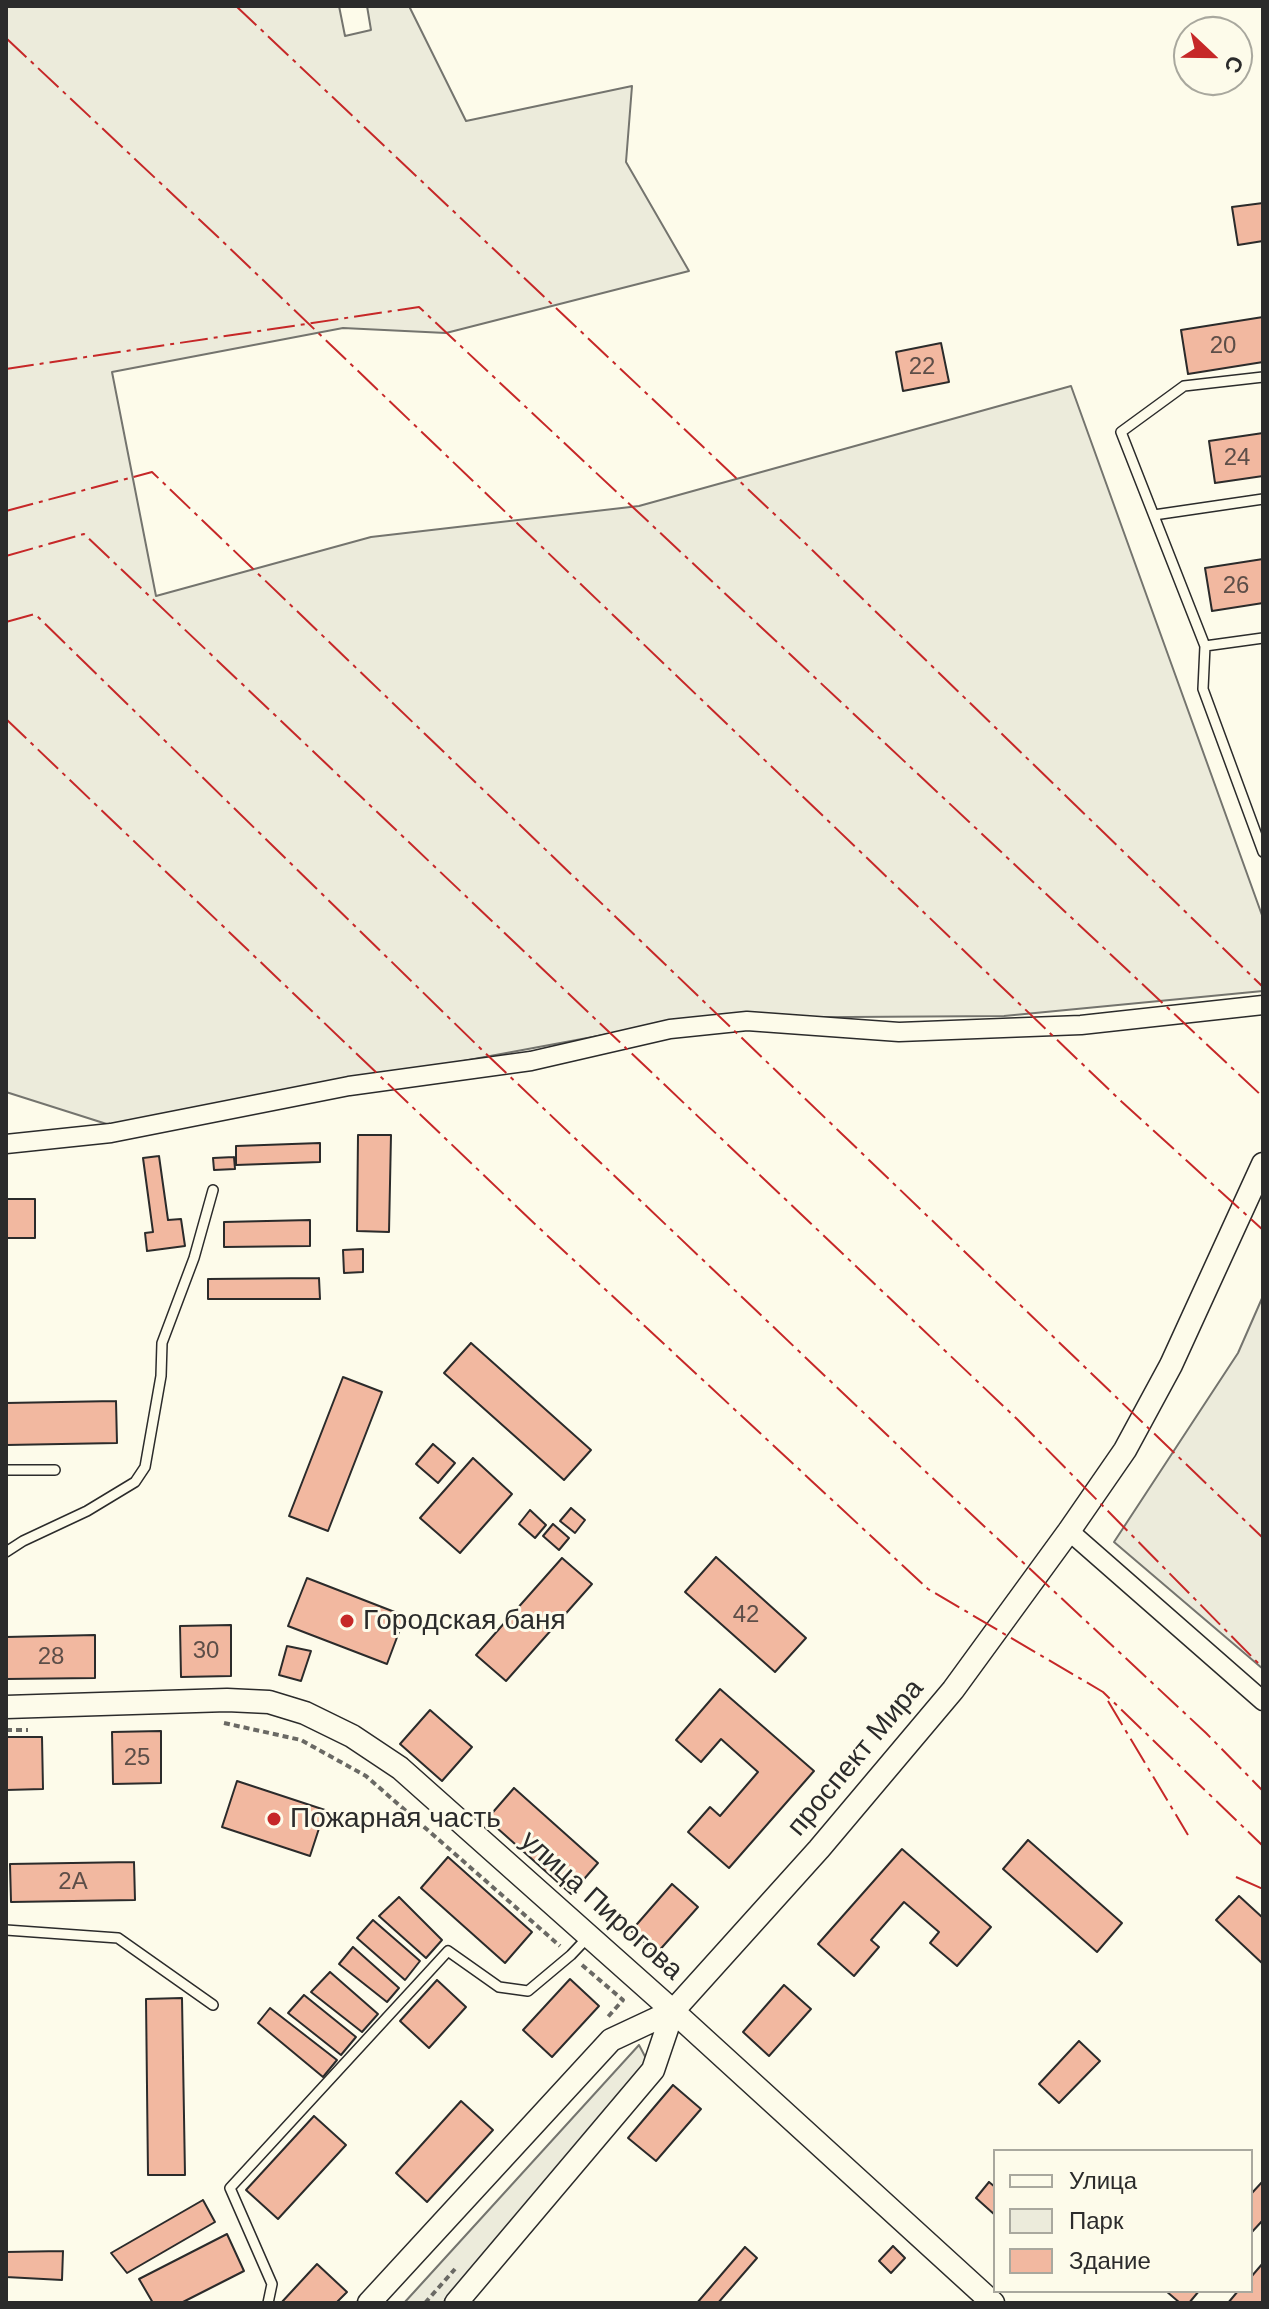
<!DOCTYPE html>
<meta charset="utf-8">
<style>
body{margin:0}
#map{position:relative;width:1269px;height:2309px;overflow:hidden;background:#fdfbea;font-family:Helvetica,sans-serif}
canvas{display:block}
.frame{position:absolute;inset:0;border:8px solid #2b2b2b;pointer-events:none}
.legend{position:absolute;left:993px;top:2149px;width:260px;height:144px;box-sizing:border-box;background:#fdfbea;border:2px solid #a9a89e;margin:0;padding:10px 14px;list-style:none;font-size:24px;color:#2b2b2b}
.legend li{display:flex;align-items:center;gap:16px;height:40px}
.legend b{width:40px;border:2px solid #a9a89e}
.north{position:absolute;left:1173px;top:16px;width:80px;height:80px;box-sizing:border-box;background:#fdfbea;border:2px solid #a9a89e;border-radius:50%;rotate:112deg;font-size:22px;font-weight:700;line-height:32px;text-align:center;color:#2b2b2b}
.north::after{content:'';display:block;margin:auto;width:28px;height:36px;background:#c62828;clip-path:polygon(50% 0,100% 100%,50% 72%,0 100%)}
</style>
<div id="map">
<canvas width="1269" height="2309"></canvas>
<div class="frame"></div>
<ul class="legend">
<li><b style="height:10px;background:#fdfbea"></b>Улица</li>
<li><b style="height:22px;background:#ecebdb"></b>Парк</li>
<li><b style="height:22px;background:#f2b8a0"></b>Здание</li>
</ul>
<div class="north">С</div>
</div>
<script>
const c = document.querySelector('canvas').getContext('2d');
c.lineJoin = 'round';
function paint(path, color) { c.fillStyle = color; c.fill(path, 'evenodd'); }
const poly = rows => new Path2D(rows.map(r => 'M' + r).join(''));
function trace(path, color, width, dash) { c.strokeStyle = color; c.lineWidth = width; c.lineCap = dash ? 'butt' : 'round'; c.setLineDash(dash || []); c.stroke(path); }
function drawText(font, color, halo, rows, align = 'center') {
  c.font = font + ' Helvetica,sans-serif'; c.lineWidth = 6; c.setLineDash([]); c.textBaseline = 'middle'; c.strokeStyle = halo; c.fillStyle = color; for (const [text, x, y, turn = 0] of rows) {
    c.save(); c.translate(x, y); c.rotate((+turn || 0) * Math.PI / 180); c.textAlign = isNaN(turn) ? turn : align; if (halo) c.strokeText(text, 0, 0); c.fillText(text, 0, 0); c.restore();
  }
}
const green = poly([
 [6,6,339,6,345,36,371,30,367,6,409,6,466,121,632,86,626,162,689,271,446,333,343,328,112,372,156,596,371,537,639,506,1071,386,1263,918,1263,991,1004,1016,695,1018,113,1126,6,1092,6,6],
 [1263,1296,1263,1669,1114,1542,1238,1353,1263,1296],
 [639,2045,649,2064,443,2303,404,2303,639,2045]
]);
paint(green, '#ecebdb');
trace(green, '#74746e', 2);
const building = poly([
 [1263,203,1263,241,1238,245,1232,207,1263,203],
 [1263,317,1263,362,1188,374,1181,330,1263,317],
 [941,343,949,382,903,391,896,352,941,343],
 [1263,433,1263,476,1215,483,1209,441,1263,433],
 [1263,559,1263,603,1212,611,1205,568,1263,559],
 [358,1135,391,1135,389,1232,357,1231,358,1135],
 [320,1143,320,1162,236,1165,236,1146,320,1143],
 [159,1156,168,1220,181,1219,185,1246,147,1251,145,1233,153,1232,143,1158,159,1156],
 [234,1157,235,1169,214,1170,213,1158,234,1157],
 [6,1199,35,1199,35,1238,6,1238,6,1199],
 [310,1220,310,1246,224,1247,224,1222,310,1220],
 [363,1249,363,1272,344,1273,343,1250,363,1249],
 [319,1278,320,1299,208,1299,208,1279,319,1278],
 [471,1343,591,1450,564,1480,444,1373,471,1343],
 [343,1377,382,1392,328,1531,289,1516,343,1377],
 [116,1401,117,1443,6,1445,6,1403,116,1401],
 [433,1444,455,1463,438,1483,416,1464,433,1444],
 [473,1458,512,1494,460,1553,420,1518,473,1458],
 [571,1508,585,1520,575,1533,560,1521,571,1508],
 [530,1510,546,1525,535,1538,519,1524,530,1510],
 [553,1524,569,1538,559,1550,543,1536,553,1524],
 [716,1557,806,1638,775,1672,685,1592,716,1557],
 [562,1558,592,1584,506,1681,476,1655,562,1558],
 [307,1578,405,1616,387,1664,288,1626,307,1578],
 [231,1625,231,1676,181,1677,180,1626,231,1625],
 [95,1635,95,1678,6,1679,6,1637,95,1635],
 [287,1646,311,1651,301,1681,279,1675,287,1646],
 [720,1689,814,1771,729,1868,688,1832,710,1807,720,1816,758,1772,721,1739,701,1762,676,1740,720,1689],
 [430,1710,472,1747,442,1781,400,1744,430,1710],
 [161,1731,161,1783,113,1784,112,1732,161,1731],
 [6,1737,42,1737,43,1789,6,1790,6,1737],
 [237,1781,325,1810,310,1856,222,1827,237,1781],
 [514,1788,598,1863,571,1894,487,1819,514,1788],
 [1028,1840,1122,1923,1097,1952,1003,1869,1028,1840],
 [902,1849,991,1927,957,1966,930,1943,939,1932,904,1902,871,1940,879,1947,854,1976,818,1944,902,1849],
 [448,1857,532,1932,505,1963,421,1888,448,1857],
 [134,1862,135,1900,11,1902,10,1864,134,1862],
 [672,1884,698,1907,657,1953,631,1931,672,1884],
 [1239,1896,1263,1918,1263,1964,1216,1920,1239,1896],
 [399,1897,442,1940,426,1958,379,1916,399,1897],
 [373,1920,420,1961,405,1980,357,1938,373,1920],
 [353,1947,399,1988,387,2002,339,1964,353,1947],
 [330,1972,378,2014,362,2032,311,1992,330,1972],
 [570,1979,599,2006,552,2057,523,2030,570,1979],
 [437,1980,466,2007,429,2048,400,2021,437,1980],
 [784,1985,811,2009,769,2056,743,2032,784,1985],
 [304,1995,356,2037,341,2055,288,2013,304,1995],
 [182,1998,185,2175,148,2175,146,1999,182,1998],
 [270,2008,337,2060,323,2077,258,2023,270,2008],
 [1079,2041,1100,2061,1059,2103,1039,2084,1079,2041],
 [673,2085,701,2109,656,2161,628,2138,673,2085],
 [461,2101,493,2130,427,2202,396,2173,461,2101],
 [314,2116,346,2145,278,2219,246,2190,314,2116],
 [1263,2181,1263,2220,1251,2233,1251,2194,1263,2181],
 [989,2182,995,2187,995,2215,976,2198,989,2182],
 [203,2200,215,2222,127,2273,111,2253,203,2200],
 [227,2234,244,2271,181,2303,153,2303,139,2279,227,2234],
 [893,2246,905,2258,891,2273,879,2261,893,2246],
 [745,2247,757,2258,718,2303,697,2303,745,2247],
 [63,2251,62,2280,6,2277,6,2252,63,2251],
 [1263,2263,1263,2303,1228,2303,1238,2291,1251,2291,1251,2277,1263,2263],
 [317,2264,347,2292,336,2303,281,2303,317,2264],
 [1166,2291,1199,2291,1189,2303,1180,2303,1166,2291]
]);
paint(building, '#f2b8a0');
trace(building, '#2b2b2b', 2);
const service = poly([
 [1263,377,1184,386,1121,432,1205,646,1203,689,1263,852],
 [1154,515,1263,499],
 [1205,646,1263,638],
 [6,1470,55,1470],
 [6,1552,23,1541,87,1511,135,1482,145,1467,161,1376,162,1343,194,1258,213,1190],
 [6,1930,118,1938,213,2005],
 [268,2303,272,2284,230,2188,448,1951,499,1987,528,1991,571,1955,589,1936]
]);
const minor = poly([
 [6,1144,111,1133,349,1086,531,1061,670,1029,747,1021,899,1032,1081,1025,1263,1005],
 [1069,1531,1263,1701]
]);
const tertiary = poly([
 [6,1707,227,1700,269,1702,305,1713,352,1736,400,1768,673,2011,993,2303],
 [369,2303,611,2040,673,2011,819,1849,953,1690,1069,1531,1125,1450,1171,1365,1263,1164],
 [456,2303,653,2070,673,2011]
]);
trace(service, '#2b2b2b', 12);
trace(minor, '#2b2b2b', 21);
trace(tertiary, '#2b2b2b', 25);
trace(poly([
 [224,1723,301,1740,366,1776,560,1946],
 [6,1730,28,1730],
 [582,1965,623,2000,606,2019],
 [425,2303,455,2269]
]), '#6a6964', 4, [6, 4]);
trace(service, '#fdfbea', 9);
trace(minor, '#fdfbea', 18);
trace(tertiary, '#fdfbea', 22);
trace(poly([
 [236,6,805,543,1263,987],
 [6,38,218,237,1122,1102,1263,1230],
 [6,369,419,307,1263,1097],
 [6,511,152,472,1263,1538],
 [6,556,84,534,1017,1419,1263,1668],
 [6,622,35,614,481,1049,926,1472,1206,1733,1263,1791],
 [6,719,537,1226,928,1589,1103,1692,1263,1846],
 [1108,1701,1188,1835],
 [1236,1877,1263,1889]
]), '#c62828', 2, [28, 6, 4, 6]);
for (const [x, y, r, color] of [
 [347,1621,8,"#c62828"],
 [274,1819,8,"#c62828"]
]) { const dot = new Path2D(); dot.arc(x, y, r, 0, 2 * Math.PI); c.fillStyle = color; c.fill(dot); trace(dot, '#fdfbea', 3); }
drawText('24px', '#5d4e48', null, [
 ["20",1223,346],
 ["22",922,367],
 ["24",1237,458],
 ["26",1236,586],
 ["42",746,1615],
 ["30",206,1651],
 ["28",51,1657],
 ["25",137,1758],
 ["2А",73,1882]
]);
drawText('28px', '#2b2b2b', '#fdfbea', [
 ["Городская баня",363,1621],
 ["Пожарная часть",290,1819]
], 'left');
drawText('28px', '#2b2b2b', '#fdfbea', [
 ["проспект Мира",856,1758,-50],
 ["улица Пирогова",601,1906,42]
]);
</script>
